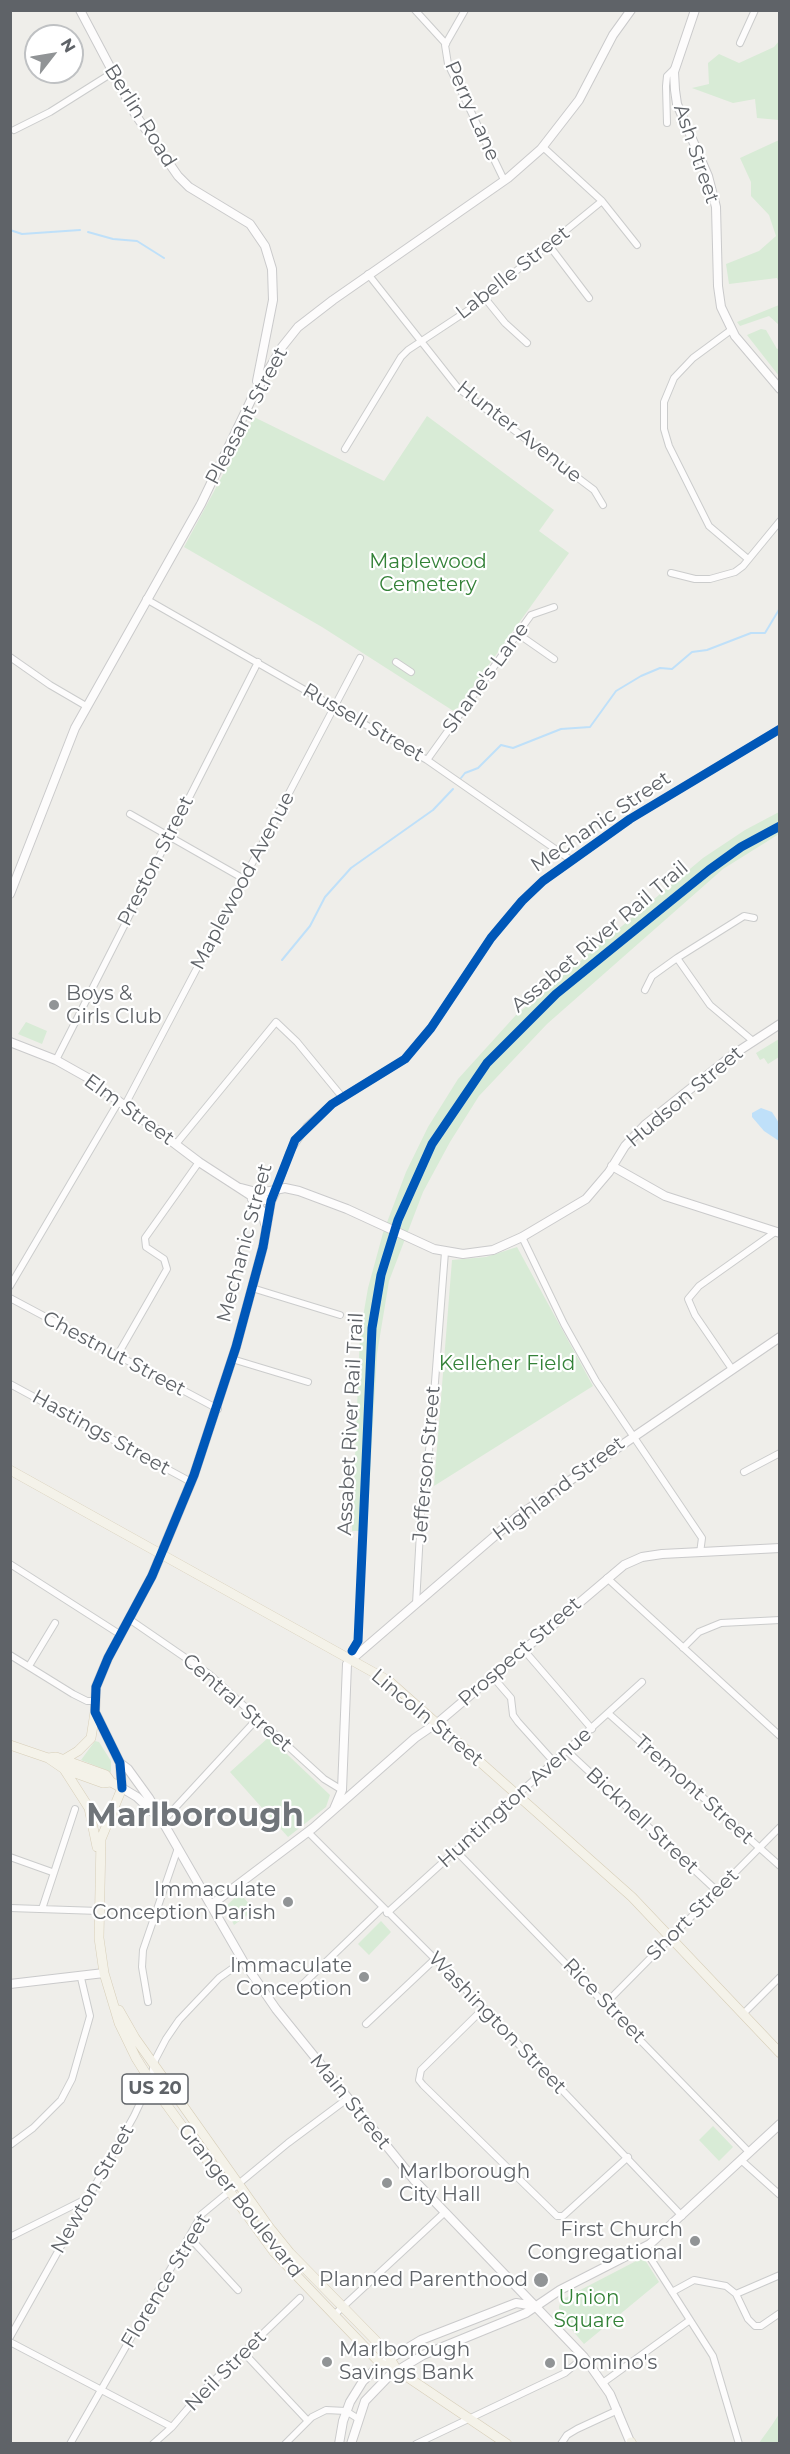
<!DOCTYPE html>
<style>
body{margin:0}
#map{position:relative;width:790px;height:2454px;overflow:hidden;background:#efeeea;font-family:Montserrat,sans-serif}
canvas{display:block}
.frame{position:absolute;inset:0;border:12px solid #5f6368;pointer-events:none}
.north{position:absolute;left:24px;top:24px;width:60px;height:60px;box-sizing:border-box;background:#fff;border:2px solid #bfc1c3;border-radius:50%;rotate:59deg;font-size:16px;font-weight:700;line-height:24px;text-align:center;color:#5f6368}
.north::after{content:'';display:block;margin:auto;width:21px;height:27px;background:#919496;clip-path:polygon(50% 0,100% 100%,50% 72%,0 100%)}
</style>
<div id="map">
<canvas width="790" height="2454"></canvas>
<div class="frame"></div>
<div class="north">N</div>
</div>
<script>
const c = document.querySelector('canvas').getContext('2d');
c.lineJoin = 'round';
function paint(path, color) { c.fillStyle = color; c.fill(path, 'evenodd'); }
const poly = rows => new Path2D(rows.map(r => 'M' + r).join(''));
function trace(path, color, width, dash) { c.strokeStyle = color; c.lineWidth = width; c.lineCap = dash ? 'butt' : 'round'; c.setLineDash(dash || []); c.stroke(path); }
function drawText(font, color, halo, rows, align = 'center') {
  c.font = font + ' Montserrat,sans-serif'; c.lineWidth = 4.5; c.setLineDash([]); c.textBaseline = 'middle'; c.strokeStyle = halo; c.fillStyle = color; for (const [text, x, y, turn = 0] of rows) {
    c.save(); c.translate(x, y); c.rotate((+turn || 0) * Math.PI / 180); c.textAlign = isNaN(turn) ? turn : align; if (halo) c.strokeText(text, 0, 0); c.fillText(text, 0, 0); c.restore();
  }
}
paint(poly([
 [779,41,779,120,757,118,755,99,733,103,692,88,709,84,708,63,719,54,739,63,774,47],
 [779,140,779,283,777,278,729,284,726,264,759,251,776,236,769,215,751,196,751,182,740,158],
 [779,305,779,325,769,316,740,326,737,322],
 [761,329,766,330,777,349,779,348,779,376,747,335],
 [427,416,554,510,539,531,569,553,455,712,322,627,184,547,254,417,384,481],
 [779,812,779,834,723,869,547,1024,479,1096,450,1142,423,1192,389,1281,377,1354,367,1531,352,1531,360,1334,368,1288,383,1233,406,1172,428,1127,458,1079,516,1015,703,858,745,830],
 [26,1022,47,1031,42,1044,18,1034],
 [779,1039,779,1057,768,1064,764,1058,760,1060,756,1053],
 [517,1247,593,1386,434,1486,452,1260,486,1257],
 [269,1737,330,1795,326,1807,288,1837,230,1772],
 [95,1741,99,1742,111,1761,111,1772,81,1760],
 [240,1893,254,1910,234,1925,225,1907],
 [381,1921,391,1932,369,1955,358,1944],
 [713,2126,733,2147,719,2161,699,2140],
 [640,2259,645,2260,659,2282,584,2344,560,2316,559,2307,561,2300],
 [779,2414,779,2443,759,2443,772,2425]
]), '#d8ebd6');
paint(poly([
 [761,1108,772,1112,779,1123,779,1141,764,1131,752,1117,752,1113]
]), '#bfe0f9');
trace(poly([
 [10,230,22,234,80,230],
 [88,232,113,239,137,241,164,258],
 [461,778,465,773,478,768,501,745,513,748,561,729,590,727,616,691,641,676,660,668,672,669,692,652,707,650,751,633,765,633,780,608],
 [282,960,310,926,325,897,351,868,433,810,453,789]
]), '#bfe0f9', 2);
const street = poly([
 [415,10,446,44],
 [465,10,445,45,448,64,504,180],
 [740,43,755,10],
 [667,123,666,86,667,76,675,68],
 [14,130,50,112,112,73],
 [543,147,602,201,637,245],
 [548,244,589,298],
 [368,274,458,388,594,490,603,505],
 [484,297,505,323,527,343],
 [731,330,693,358,674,378,664,402,664,429,669,446,709,526,748,559],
 [345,449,401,357,408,350,467,311,602,201],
 [671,573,695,579,710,579,735,572,743,566,780,521],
 [146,599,427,760,571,860],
 [518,634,554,659],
 [10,657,50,685,86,706],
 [396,662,411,672],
 [427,760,531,615,554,607],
 [130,814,244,879],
 [677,958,710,1005,753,1041],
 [645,990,652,976,677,958,744,916,754,918],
 [56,1060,258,662],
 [125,1105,360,658],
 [176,1144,276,1022,297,1042,343,1098],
 [277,1189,289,1153,307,1126,332,1104,405,1059,431,1028,491,938,522,901,543,881,630,819,780,729],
 [522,1237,564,1324,596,1381,702,1538,700,1553],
 [10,1286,119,1101],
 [252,1288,340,1315],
 [10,1298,218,1409],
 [117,1356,167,1269,164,1259,146,1247,145,1238,199,1162],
 [232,1359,308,1382],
 [732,1369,695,1315,688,1299,699,1286,775,1232],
 [10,1384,191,1482],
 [744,1472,780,1453],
 [10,1564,121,1635],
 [607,1578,780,1736],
 [416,1604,421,1514,431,1434,445,1252],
 [129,1619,209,1674,324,1779,342,1790],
 [683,1648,699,1632,721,1623,780,1620],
 [523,1649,592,1729],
 [10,1655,73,1694,87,1701,95,1701],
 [29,1666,55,1623],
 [492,1676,511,1698,513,1715,518,1722,554,1762],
 [609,1714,780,1866],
 [567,1751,717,1891],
 [162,1822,257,1719],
 [308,1832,484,2008,682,2216],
 [456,1851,749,2152],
 [10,1857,52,1872],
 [10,1908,99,1911],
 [42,1909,75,1809],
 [387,1913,642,1682],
 [302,1985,382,1908],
 [148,2002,142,1967,143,1950,178,1848],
 [606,2003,780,1827],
 [484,2008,421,2070,419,2080,423,2085,557,2216,563,2216,628,2157],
 [743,2014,780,1977],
 [366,2024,435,1959],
 [10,2145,33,2128,61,2100,72,2079,90,2016,81,1978],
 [741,2160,780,2195],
 [10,2237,88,2198],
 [189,2237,238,2290],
 [644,2248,713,2356,739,2444],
 [672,2292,694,2280,726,2286,736,2294,748,2319,755,2326,761,2326,780,2313],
 [736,2294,780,2275],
 [334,2315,444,2213],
 [10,2337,134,2116,150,2082,155,2060,166,2039,179,2020,198,2000,219,1978,243,1961],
 [10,2342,172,2427],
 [244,2353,308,2421],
 [604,2382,690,2320],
 [70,2444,202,2214,288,2143,347,2099],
 [153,2444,172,2427,201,2393,300,2298],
 [285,2444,312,2417,326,2410,346,2411,357,2418],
 [416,2444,565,2373,584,2357],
 [561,2444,567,2435,577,2429,618,2410]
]);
const secondary = poly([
 [80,10,135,114,178,176,189,187,250,224,265,246,272,269,273,300,257,381],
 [695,10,674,72,675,90,677,104,708,176,716,207,718,286,721,307,735,336,780,389],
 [10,894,75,728,201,504,253,396,282,347,298,327,333,300,508,178,541,149,579,100,613,35,631,10],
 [10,1042,56,1060,88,1078,199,1162,253,1197,271,1201],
 [612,1166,665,1196,780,1233],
 [241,1188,260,1193,285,1188,299,1191,347,1209,434,1249,463,1254,493,1250,522,1237,586,1199,609,1172,625,1146,645,1125,734,1054,780,1024],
 [252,1199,262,1211,265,1224],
 [120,1763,128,1769,149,1798,243,1961,276,2009,415,2181,584,2357,610,2394,631,2444],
 [334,1809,342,1790,347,1664,352,1659,518,1516,780,1337],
 [154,1813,137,1797,122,1788,120,1763,95,1712,96,1687,108,1658,152,1576,194,1475,236,1347,263,1247,271,1201,277,1189],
 [211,1905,313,1828,415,1738,441,1720,624,1565,642,1557,662,1554,780,1548],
 [10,1984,104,1973],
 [339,2444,343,2421,350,2402,363,2381,381,2364,421,2340,516,2303,535,2306],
 [351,2444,365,2401,390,2375,423,2355,526,2313,560,2290,650,2244,780,2124]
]);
const primary = poly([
 [10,1470,389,1681,632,1897,780,2053],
 [10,1745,48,1758,56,1757,106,1775,111,1782,122,1788,101,1839,99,1938,104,1973,119,2023,136,2058,158,2093,274,2252,381,2364,397,2370,507,2444],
 [48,1758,64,1769,103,1783,111,1782],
 [63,1760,78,1751,91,1738,95,1712],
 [64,1769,89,1808,97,1847],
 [119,2010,135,2038,269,2227,290,2253,384,2349,397,2370],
 [631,2442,632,2444]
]);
trace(street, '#cbcccc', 8);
trace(secondary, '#cacacb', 10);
trace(primary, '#d7ceb8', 10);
trace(street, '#fdfcfc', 6);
trace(secondary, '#fdfcfc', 8);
trace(primary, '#f4f2e9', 9);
trace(poly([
 [352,1651,358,1641,372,1328,381,1275,398,1220,432,1144,487,1063,556,994,709,870,741,847,780,826],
 [122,1788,120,1763,95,1712,96,1687,108,1658,152,1576,194,1475,236,1347,263,1247,271,1201,295,1140,332,1104,405,1059,431,1028,491,938,522,901,543,881,630,819,780,729]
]), '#0057b8', 9);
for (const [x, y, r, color] of [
 [54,1005,6,"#919496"],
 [288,1902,6,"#919496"],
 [364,1977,6,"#919496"],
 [387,2183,6,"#919496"],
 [695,2241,6,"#919496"],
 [541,2280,8,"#919496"],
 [327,2362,6,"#919496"],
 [550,2363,6,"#919496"]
]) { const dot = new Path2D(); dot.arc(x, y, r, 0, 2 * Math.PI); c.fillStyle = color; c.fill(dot); trace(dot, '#fff', 2); }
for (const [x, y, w] of [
 [155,2089,66]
]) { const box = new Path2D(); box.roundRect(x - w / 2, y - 15, w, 30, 4.5); c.fillStyle = '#fff'; c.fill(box); trace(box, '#5f6368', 1.5); }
drawText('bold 18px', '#5f6368', null, [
 ["US 20",155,2089]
]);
drawText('20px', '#5f6368', '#fff', [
 ["Perry Lane",472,111,66],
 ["Berlin Road",140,116,58],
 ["Ash Street",696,154,71],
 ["Labelle Street",513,273,-38],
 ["Pleasant Street",247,416,-62],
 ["Hunter Avenue",519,432,38],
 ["Shane's Lane",486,678,-54],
 ["Russell Street",363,723,30],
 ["Mechanic Street",601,822,-34],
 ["Preston Street",156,861,-63],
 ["Maplewood Avenue",243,881,-62],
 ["Assabet River Rail Trail",600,937,-40],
 ["Hudson Street",685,1097,-40],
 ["Elm Street",129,1110,36],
 ["Mechanic Street",245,1243,-75],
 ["Chestnut Street",114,1354,28],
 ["Assabet River Rail Trail",351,1424,-87],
 ["Hastings Street",101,1433,29],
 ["Jefferson Street",427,1464,-85],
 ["Highland Street",559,1489,-37],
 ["Prospect Street",520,1652,-41],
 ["Central Street",237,1703,41],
 ["Lincoln Street",427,1718,40],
 ["Tremont Street",694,1790,42],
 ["Huntington Avenue",515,1798,-42],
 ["Bicknell Street",642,1821,43],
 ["Short Street",693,1915,-45],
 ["Rice Street",604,2001,46],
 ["Washington Street",497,2023,46],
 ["Main Street",350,2102,51],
 ["Newton Street",93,2189,-60],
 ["Granger Boulevard",240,2201,52],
 ["Florence Street",166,2281,-59],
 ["Neil Street",226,2371,-45]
]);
drawText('20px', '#348238', '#fff', [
 ["Maplewood",428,562],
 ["Cemetery",428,585],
 ["Kelleher Field",507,1364],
 ["Union",589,2298],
 ["Square",589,2321]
]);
drawText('20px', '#5f6368', '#fff', [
 ["Boys &",66,994],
 ["Girls Club",66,1017],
 ["Immaculate",276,1890,"right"],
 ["Conception Parish",276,1913,"right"],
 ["Immaculate",352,1966,"right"],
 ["Conception",352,1989,"right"],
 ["Marlborough",399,2172],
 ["City Hall",399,2195],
 ["First Church",683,2230,"right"],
 ["Congregational",683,2253,"right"],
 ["Planned Parenthood",528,2280,"right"],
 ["Marlborough",339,2350],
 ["Savings Bank",339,2373],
 ["Domino's",562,2363]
], 'left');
drawText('bold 32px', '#70757a', '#fff', [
 ["Marlborough",195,1817]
]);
</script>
